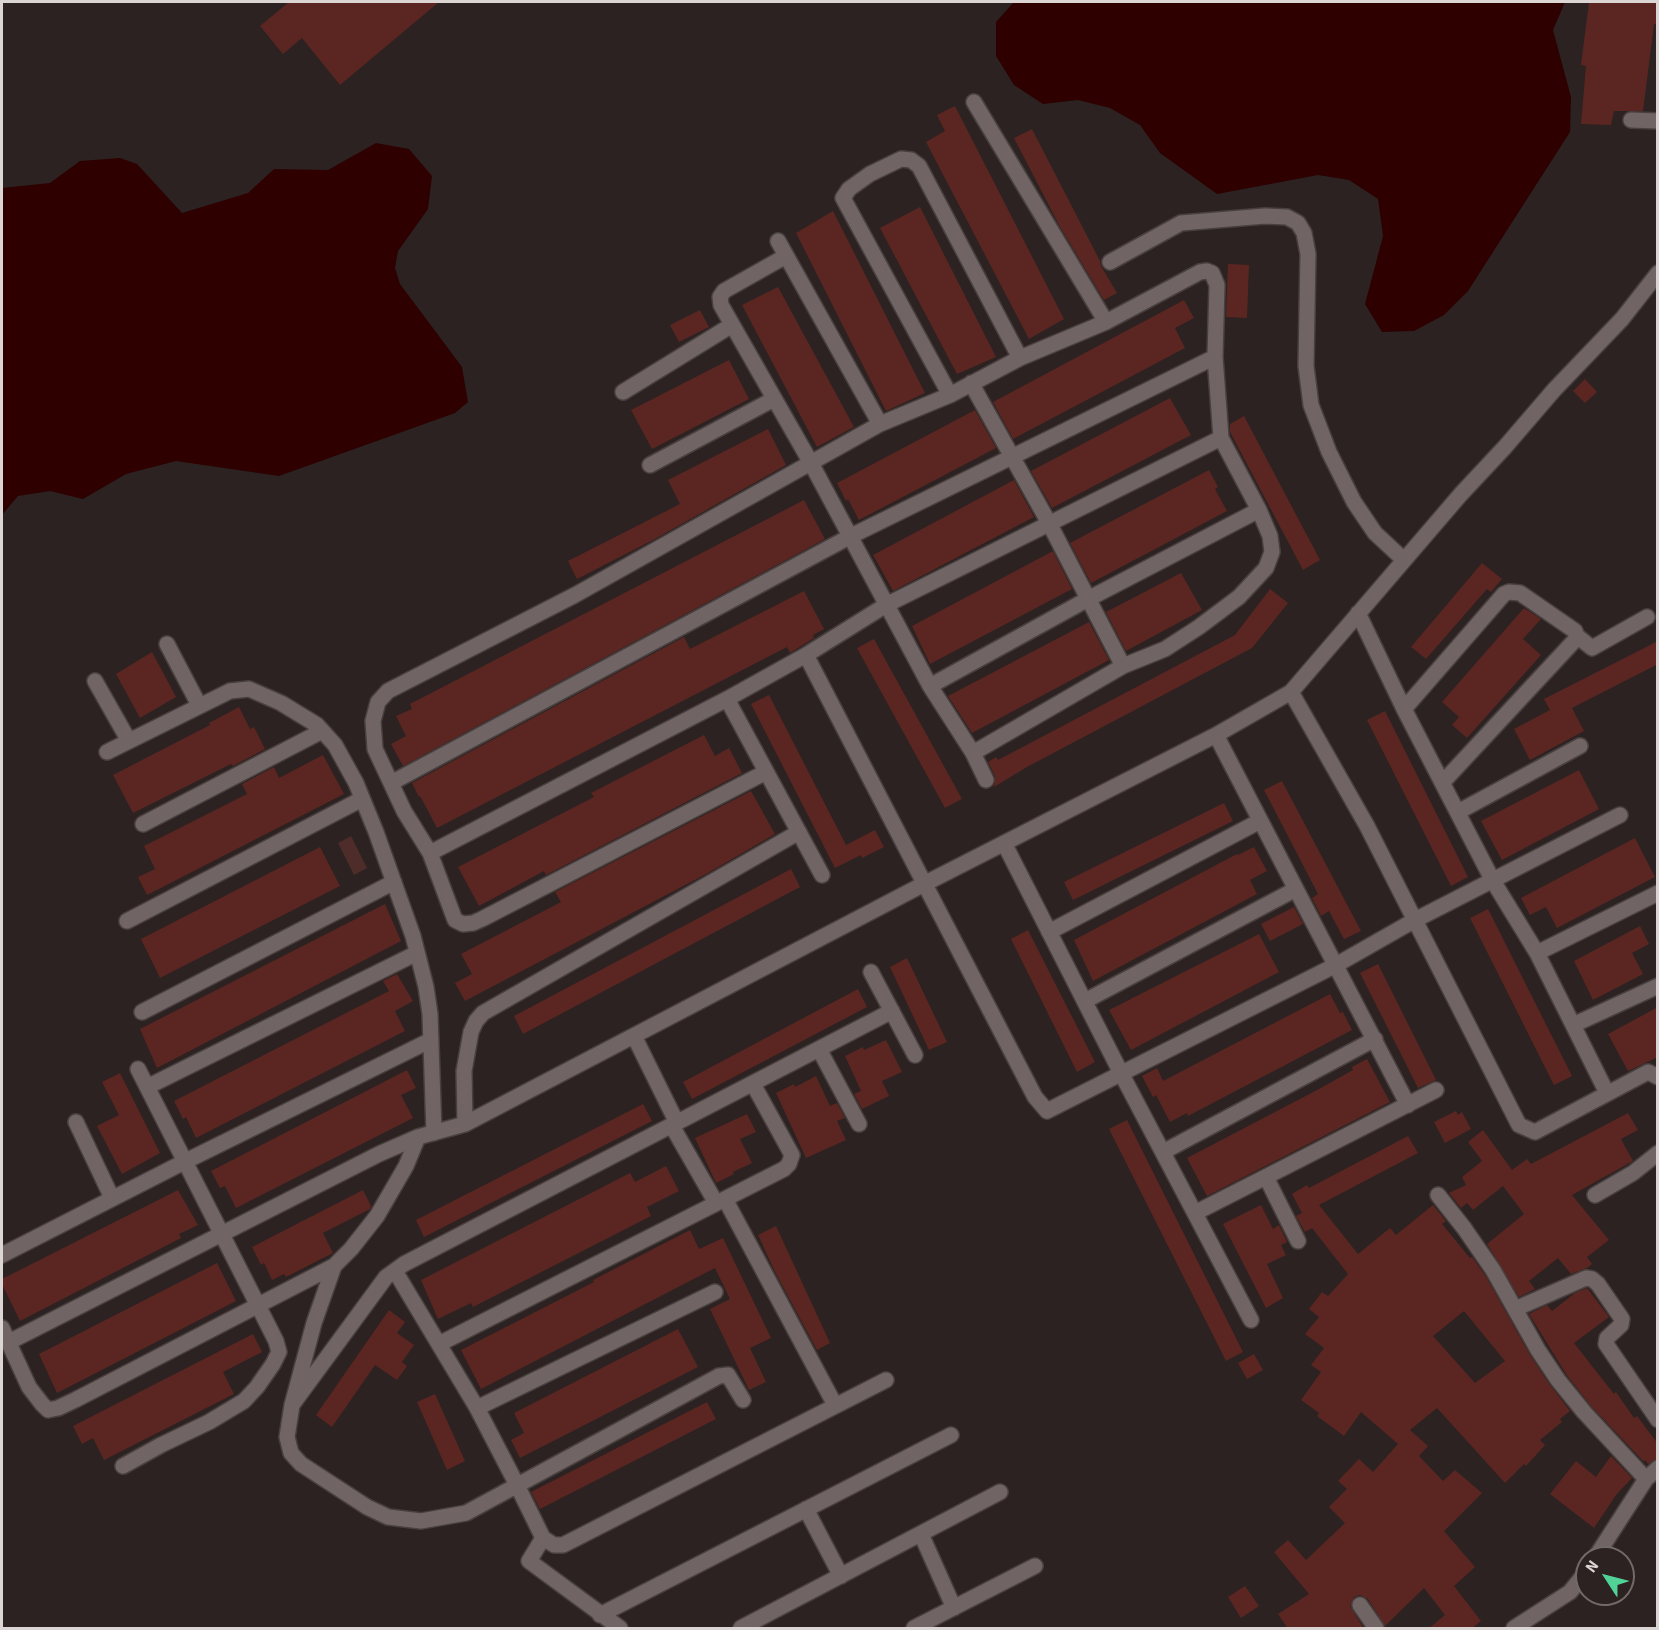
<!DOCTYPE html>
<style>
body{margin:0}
#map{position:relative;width:1659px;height:1630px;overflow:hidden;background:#2b2221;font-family:"Source Sans 3",sans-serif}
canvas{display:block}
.frame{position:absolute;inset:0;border:3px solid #dbd5d4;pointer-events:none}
.north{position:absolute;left:1575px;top:1546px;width:60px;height:60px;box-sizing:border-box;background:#2b2221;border:2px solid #716a69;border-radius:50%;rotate:306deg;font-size:16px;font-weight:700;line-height:24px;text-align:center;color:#dbd5d4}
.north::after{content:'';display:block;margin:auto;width:21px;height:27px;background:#51d398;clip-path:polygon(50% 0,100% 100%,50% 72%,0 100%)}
</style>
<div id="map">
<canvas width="1659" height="1630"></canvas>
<div class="frame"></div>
<div class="north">N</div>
</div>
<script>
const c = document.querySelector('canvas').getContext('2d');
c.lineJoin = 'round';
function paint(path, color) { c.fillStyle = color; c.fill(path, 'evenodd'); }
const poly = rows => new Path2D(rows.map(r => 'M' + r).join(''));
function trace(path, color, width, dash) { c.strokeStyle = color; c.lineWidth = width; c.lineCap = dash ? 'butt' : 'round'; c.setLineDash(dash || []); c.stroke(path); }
paint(poly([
 [351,836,367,868,354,875,338,843]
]), '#4e2c29');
paint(poly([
 [1014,2,1565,2,1553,30,1571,97,1570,132,1468,291,1444,315,1414,331,1382,332,1365,304,1383,236,1378,199,1349,180,1318,175,1217,194,1160,153,1140,125,1110,108,1078,100,1043,104,1014,85,996,56,996,22],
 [376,143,409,149,432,176,428,209,398,251,395,268,400,284,462,367,468,402,455,413,279,476,176,461,126,474,83,499,50,491,18,496,2,515,2,188,50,183,80,161,120,158,137,164,182,213,248,193,274,169,328,170]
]), '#2e0000');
paint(poly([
 [289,2,439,2,340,85,302,38,283,54,260,26],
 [1589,2,1658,2,1658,24,1654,24,1643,111,1614,111,1611,125,1581,124,1586,66,1581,65],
 [955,106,1064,319,1029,339,926,142,945,131,937,115],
 [1032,129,1100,261,1101,266,1117,293,1104,300,1059,225,1014,138],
 [920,207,996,357,957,374,880,228],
 [833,211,925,393,886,411,796,233],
 [1228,264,1249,265,1247,318,1226,317],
 [778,287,854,427,817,447,742,305],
 [1184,300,1194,318,1175,328,1185,348,1013,439,993,402],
 [700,310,709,327,679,342,670,325],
 [729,360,749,399,652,449,631,410],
 [1585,379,1597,392,1585,403,1573,391],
 [1170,398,1191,435,1052,508,1031,471],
 [975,410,996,448,859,520,848,499,846,501,837,483],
 [1244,416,1320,560,1303,570,1230,432,1230,424],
 [768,429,786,465,655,539,577,579,568,561,680,504,668,480],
 [1209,470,1218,487,1215,489,1227,511,1091,583,1070,543],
 [1014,480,1034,517,893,591,873,555],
 [804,500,825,539,403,766,391,744,406,736,396,716,412,709,410,704],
 [1053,551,1072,589,930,664,912,626],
 [1482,563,1502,579,1491,592,1487,589,1426,659,1411,647],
 [1181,573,1202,610,1126,651,1106,612],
 [1270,589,1288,603,1252,648,1027,767,994,787,995,776,988,762,996,757,998,760,1235,635],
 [804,591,824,629,813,635,814,638,790,653,787,647,437,828,427,809,420,796,419,797,412,783,684,637,690,649],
 [1524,608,1541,619,1523,639,1541,655,1467,738,1452,725,1459,717,1442,702],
 [1089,622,1109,660,972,733,948,696],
 [874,639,962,799,945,808,857,648],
 [1658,641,1658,664,1572,708,1584,731,1530,760,1514,729,1550,710,1544,699],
 [152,652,176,697,140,718,116,674],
 [769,695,846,845,875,830,884,847,862,858,861,855,835,868,751,704],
 [239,707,250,729,254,727,265,749,233,766,231,764,133,813,113,775,210,725,209,723],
 [1385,711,1468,877,1451,886,1367,720],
 [704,735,715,756,729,748,742,773,546,875,544,871,479,906,458,867,594,797,591,793],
 [323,755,344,794,147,895,138,877,155,869,144,846,247,794,242,784,274,767,279,778],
 [1579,770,1599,809,1502,860,1481,821],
 [1282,781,1361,931,1344,939,1329,911,1321,916,1312,898,1318,894,1264,790],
 [751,791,775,834,708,873,465,1001,455,983,472,974,461,954,561,902,555,892],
 [1224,803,1233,821,1073,900,1064,882],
 [1635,838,1655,877,1557,928,1546,907,1530,915,1521,898],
 [320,847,340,886,160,978,141,939],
 [1254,847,1267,871,1250,880,1257,894,1093,981,1074,940,1237,854,1238,855],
 [791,869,800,887,523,1034,514,1016],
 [385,904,401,941,157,1068,140,1029],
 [1294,907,1303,924,1270,941,1261,924],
 [1488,909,1572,1076,1554,1085,1470,918],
 [1640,926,1649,944,1632,953,1643,974,1593,1000,1574,961],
 [1028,930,1095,1062,1077,1072,1011,939],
 [1259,934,1279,972,1131,1050,1109,1010],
 [907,958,947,1042,929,1050,890,967],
 [1378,964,1436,1080,1418,1088,1360,973],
 [397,974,413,1001,395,1011,405,1031,196,1138,186,1117,183,1119,174,1101,389,991,383,981],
 [858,989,867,1007,692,1099,683,1082],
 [1330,994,1340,1013,1343,1012,1352,1030,1188,1116,1187,1113,1170,1122,1156,1095,1153,1097,1142,1076,1157,1068,1163,1081],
 [1658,1007,1658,1057,1628,1071,1608,1034],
 [886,1040,902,1072,882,1081,889,1096,862,1109,854,1094,861,1091,845,1056,863,1047,864,1050],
 [1367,1059,1390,1102,1207,1196,1187,1158,1319,1089,1353,1070,1352,1067],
 [407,1070,416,1088,401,1095,413,1118,236,1208,225,1186,220,1188,211,1171],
 [120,1073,160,1153,122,1174,97,1126,119,1115,102,1082],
 [816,1076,830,1106,837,1103,845,1118,837,1121,846,1140,806,1158,776,1093,794,1084,795,1087],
 [643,1104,652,1121,424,1237,416,1220],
 [1456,1111,1458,1115,1462,1112,1471,1129,1445,1143,1434,1122],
 [1628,1113,1638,1130,1621,1139,1633,1161,1572,1195,1609,1240,1587,1257,1592,1264,1587,1268,1571,1274,1558,1258,1529,1281,1535,1289,1519,1297,1487,1244,1524,1214,1503,1186,1473,1210,1467,1203,1461,1208,1449,1193,1466,1185,1462,1177,1482,1161,1468,1142,1483,1130,1512,1170,1527,1159,1531,1164],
 [747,1114,756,1132,740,1139,752,1163,733,1172,734,1174,716,1183,695,1138],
 [1127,1120,1243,1352,1226,1361,1109,1129],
 [1408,1136,1418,1153,1319,1205,1358,1254,1390,1228,1396,1235,1433,1205,1446,1221,1442,1224,1470,1258,1472,1257,1485,1275,1530,1355,1550,1385,1570,1411,1560,1419,1562,1422,1540,1440,1545,1445,1526,1466,1524,1464,1505,1483,1437,1408,1410,1430,1428,1446,1419,1456,1443,1481,1455,1470,1482,1493,1444,1531,1475,1567,1454,1586,1481,1621,1471,1629,1428,1629,1445,1615,1424,1588,1385,1626,1368,1599,1360,1595,1354,1597,1350,1606,1364,1629,1288,1629,1278,1614,1309,1594,1274,1552,1288,1540,1306,1560,1345,1523,1329,1507,1347,1489,1338,1481,1359,1459,1373,1472,1398,1444,1361,1412,1344,1436,1317,1416,1319,1413,1301,1400,1321,1372,1311,1365,1324,1348,1305,1334,1319,1317,1309,1309,1322,1292,1328,1296,1348,1274,1312,1228,1305,1232,1296,1216,1302,1213,1292,1194,1307,1185,1309,1188],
 [1464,1311,1505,1361,1475,1383,1433,1336],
 [666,1166,679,1191,647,1207,651,1216,473,1307,471,1303,438,1319,421,1280,630,1173,635,1182],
 [178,1190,198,1225,179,1234,181,1238,20,1321,2,1284,2,1279],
 [363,1190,371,1206,370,1209,323,1233,333,1253,286,1277,284,1274,272,1280,264,1263,261,1265,252,1247],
 [1261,1205,1273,1229,1279,1225,1287,1242,1281,1245,1286,1255,1267,1264,1283,1298,1266,1308,1223,1224],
 [776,1226,830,1343,817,1350,775,1272,758,1235],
 [690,1230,699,1249,723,1238,771,1338,750,1348,766,1382,749,1390,710,1309,730,1299,715,1268,481,1389,461,1350,594,1282,593,1280],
 [217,1263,236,1301,57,1393,39,1354],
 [1587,1288,1609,1317,1574,1343,1614,1394,1616,1392,1634,1418,1637,1416,1658,1444,1658,1458,1648,1464,1645,1460,1644,1462,1591,1406,1566,1374,1529,1314,1547,1305,1552,1311,1575,1293],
 [389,1310,405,1322,397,1333,414,1345,402,1362,407,1366,397,1380,375,1365,332,1427,316,1415],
 [678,1329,698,1367,520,1458,511,1440,524,1433,514,1413],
 [253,1334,262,1352,223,1372,234,1394,104,1460,93,1438,82,1444,73,1426],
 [1254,1354,1263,1370,1247,1379,1238,1363],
 [435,1394,465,1461,447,1470,417,1402],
 [707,1402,716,1419,540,1509,531,1492],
 [1611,1456,1632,1478,1616,1495,1594,1528,1550,1494,1576,1461,1596,1477],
 [1245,1586,1259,1606,1241,1618,1228,1597]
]), '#5b2621');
const minor = poly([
 [974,102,1106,322],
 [1631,120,1658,121],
 [778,241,880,424],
 [786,256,724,291,720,297,721,305,811,463,930,686,973,753,986,780],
 [1110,262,1181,223,1265,216,1287,217,1298,223,1304,233,1308,254,1306,366,1311,405,1329,452,1354,502,1375,533,1404,560],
 [971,383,1049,523,1123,666],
 [623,392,732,325],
 [950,395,843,198,849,189,870,174,901,159,911,160,919,166,1020,358],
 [650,465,774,399],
 [1358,613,1404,709,1493,881,1537,953,1607,1093],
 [1577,636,1592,648,1647,617],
 [167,644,199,705],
 [806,655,1035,1097,1047,1111,1336,965,1415,920,1620,815],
 [95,681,129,741],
 [930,686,1088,599,1259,510],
 [1291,692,1367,826,1519,1125,1535,1132,1648,1072,1658,1077],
 [727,699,822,875],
 [1404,709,1504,594,1509,592,1520,593,1575,631,1577,636,1575,640,1443,782],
 [1216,735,1408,1105],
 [107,752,230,691,249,689,281,703,317,725,335,745,356,783,376,832,413,936,426,987,430,1014,434,1133],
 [766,772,482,919,473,923,463,924,455,920,430,853,404,811,375,749,373,721,378,702,388,691,575,595,880,424,950,395,1020,358,1106,322,1200,272,1207,271,1212,273,1217,285,1215,357,1221,438,1259,510,1270,536,1272,552,1266,568,1239,597,1199,627,1165,649,1123,666,973,753],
 [391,783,851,536,1215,357],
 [1458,812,1580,746],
 [143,824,322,731],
 [1004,843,1121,1073,1251,1320],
 [430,853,727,699,806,655,886,605,1221,438],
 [127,921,362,799],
 [1049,932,1260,821],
 [1537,953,1658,893],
 [871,972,915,1055],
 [1085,1001,1296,889],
 [142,1012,394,882],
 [1573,1025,1658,986],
 [634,1036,677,1123],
 [819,1049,859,1124],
 [147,1087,417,953],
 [76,1122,112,1198],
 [465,1124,464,1071,471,1032,476,1021,483,1013,799,832],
 [672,1126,716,1203],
 [1163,1152,1375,1039],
 [1266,1177,1298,1241],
 [1438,1195,1464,1228,1493,1270,1538,1350,1558,1380,1584,1412,1646,1479],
 [1595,1195,1633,1173,1658,1153],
 [725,1199,835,1405],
 [1195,1213,1436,1090],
 [2,1255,184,1162,431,1040],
 [334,1266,314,1323,292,1405,287,1437,291,1453,301,1464,367,1507,388,1517,421,1521,466,1513,719,1376,728,1375,743,1400],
 [395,1271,477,1408,715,1292],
 [1515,1309,1586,1278,1592,1279,1598,1284,1622,1319,1621,1325,1607,1338,1606,1344,1658,1420],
 [2,1328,29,1387,42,1404,48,1410,58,1408,75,1400,334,1266,351,1249,377,1216,406,1166,418,1137],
 [9,1342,379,1154,418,1137,465,1124,924,884,1216,735,1291,692,1461,494,1505,447,1554,390,1622,319,1658,273],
 [439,1344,784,1169,789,1164,792,1155,753,1084],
 [292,1405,386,1277,404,1264,892,1011],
 [477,1408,517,1485,543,1538,554,1545,563,1545,886,1380],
 [123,1466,161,1445,209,1422,244,1401,257,1387,273,1364,279,1352,276,1341,138,1069],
 [806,1509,841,1576],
 [921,1534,954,1608],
 [543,1538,529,1561,620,1628],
 [1595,1558,1646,1479,1658,1468],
 [1360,1605,1376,1628],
 [600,1615,951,1435],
 [741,1628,1000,1492],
 [914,1628,1035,1566],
 [1514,1628,1570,1592,1587,1571]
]);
trace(minor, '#48403f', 18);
trace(minor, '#706564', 15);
</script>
